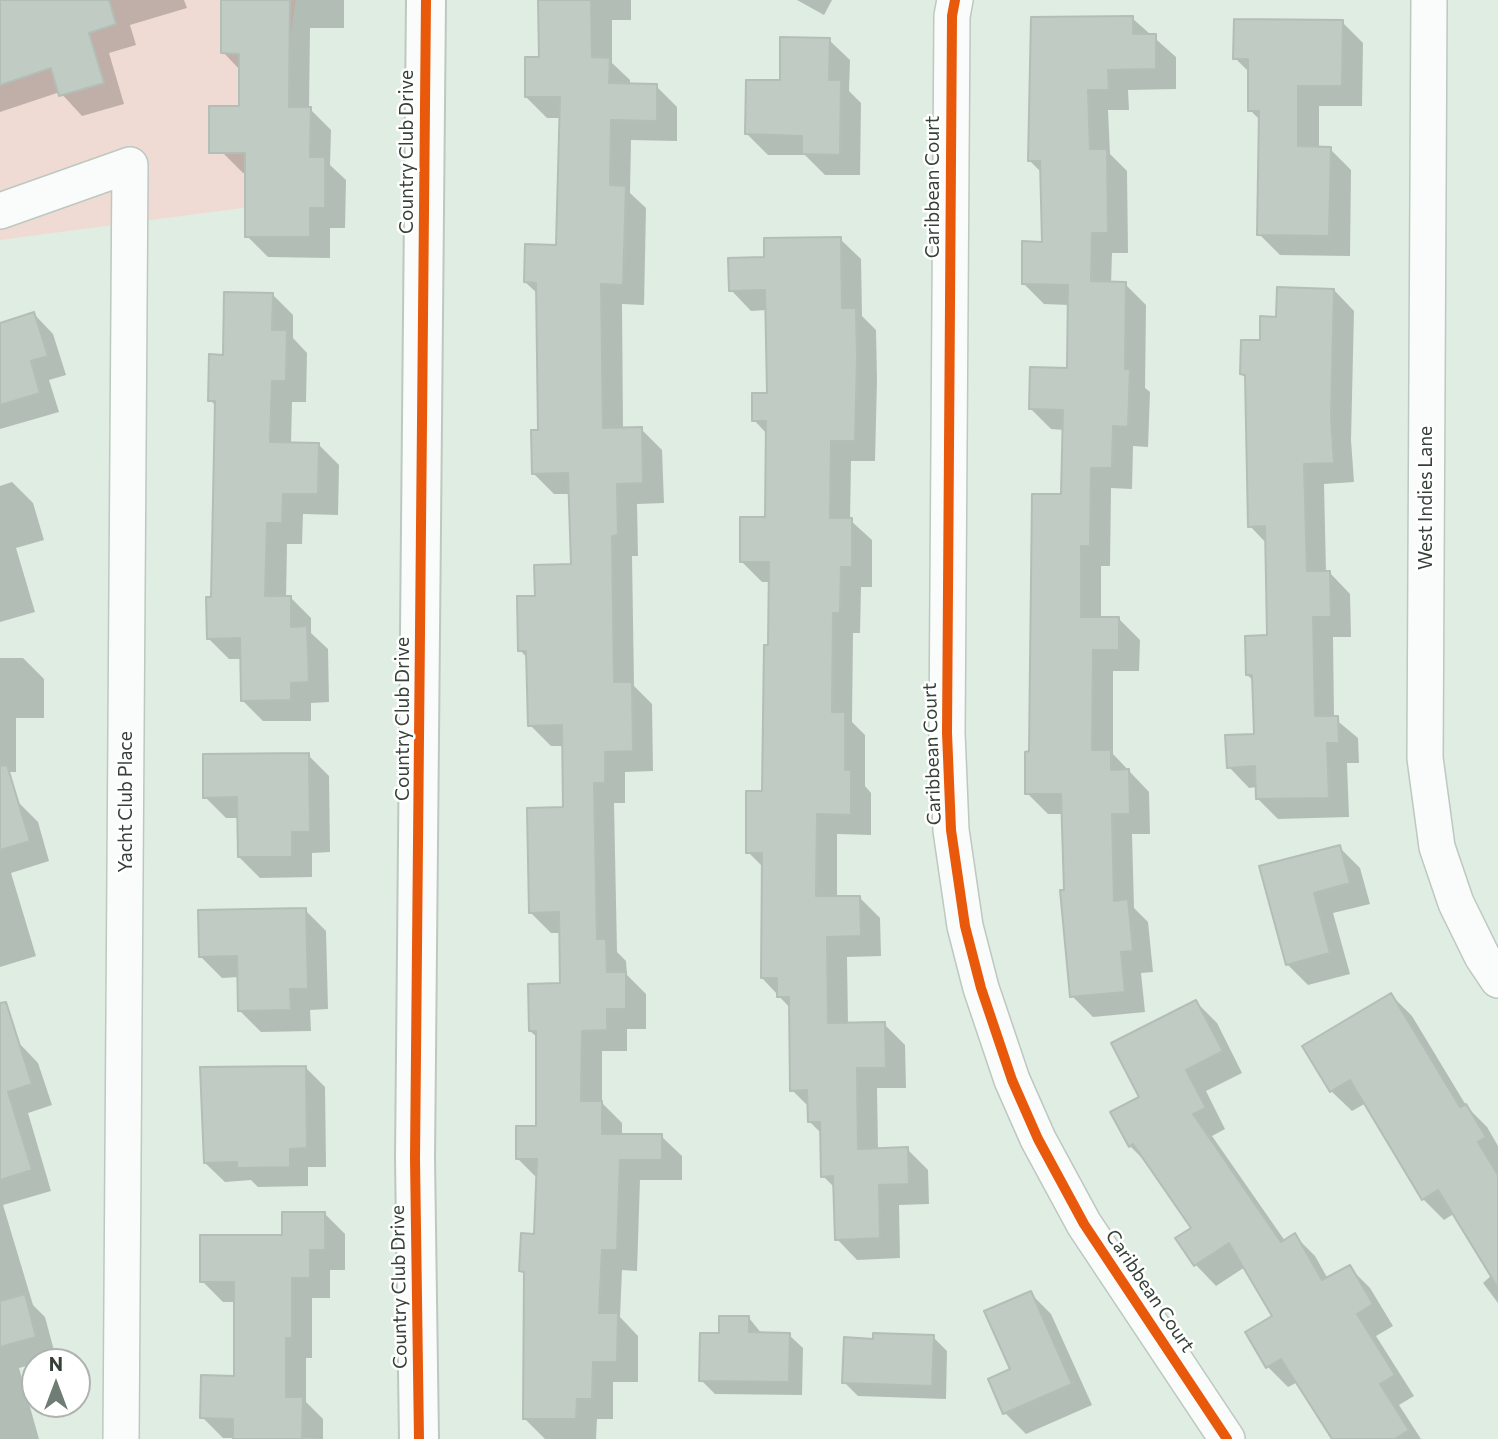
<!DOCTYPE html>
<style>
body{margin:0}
#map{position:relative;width:1498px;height:1439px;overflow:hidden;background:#dfede3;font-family:Commissioner,sans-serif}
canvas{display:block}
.north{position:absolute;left:21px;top:1348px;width:70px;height:70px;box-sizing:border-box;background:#fff;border:2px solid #aeb3af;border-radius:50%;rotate:0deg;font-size:19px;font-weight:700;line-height:28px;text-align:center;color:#354038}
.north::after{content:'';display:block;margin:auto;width:24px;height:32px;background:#707d74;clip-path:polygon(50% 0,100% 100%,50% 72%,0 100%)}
</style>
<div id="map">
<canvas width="1498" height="1439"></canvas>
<div class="north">N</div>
</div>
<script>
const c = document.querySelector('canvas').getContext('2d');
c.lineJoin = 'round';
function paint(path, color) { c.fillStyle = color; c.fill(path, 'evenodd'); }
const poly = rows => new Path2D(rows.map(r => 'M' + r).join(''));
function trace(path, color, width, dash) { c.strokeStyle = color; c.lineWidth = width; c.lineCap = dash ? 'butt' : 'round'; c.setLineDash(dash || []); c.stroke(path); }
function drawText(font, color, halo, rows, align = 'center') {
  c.font = font + ' Commissioner,sans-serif'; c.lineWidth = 5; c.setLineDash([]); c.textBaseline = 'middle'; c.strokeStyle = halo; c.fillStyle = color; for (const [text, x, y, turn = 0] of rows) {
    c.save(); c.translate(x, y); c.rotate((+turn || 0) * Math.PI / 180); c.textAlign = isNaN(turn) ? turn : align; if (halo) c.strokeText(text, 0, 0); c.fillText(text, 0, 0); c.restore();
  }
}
paint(poly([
 [0,0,296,0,265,205,0,240]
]), '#f0dbd4');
paint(poly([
 [0,0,184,0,187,8,130,25,136,45,109,53,124,104,82,116,60,92,0,112],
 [223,0,344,0,344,28,310,28,309,108,331,130,330,165,346,180,345,228,330,228,330,258,268,257,247,236,247,173,243,173,222,152,240,108,240,70,223,52],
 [540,0,631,0,631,20,612,20,612,63,630,80,630,85,656,86,677,107,677,141,631,140,630,193,646,208,644,305,622,304,623,430,641,429,662,450,664,503,637,504,638,556,632,556,634,686,652,704,653,771,625,772,625,803,614,803,617,952,626,961,627,975,646,994,646,1029,627,1029,627,1051,602,1051,602,1103,622,1123,622,1136,661,1136,682,1156,682,1180,640,1180,637,1271,622,1270,620,1317,638,1336,638,1382,613,1382,613,1419,597,1419,596,1439,545,1439,524,1418,526,1276,521,1271,535,1236,538,1179,518,1159,538,1128,538,1038,530,1031,562,985,561,933,551,933,530,912,565,809,564,746,551,746,530,725,528,659,520,650,537,598,572,566,571,494,554,494,533,473,539,431,538,294,525,282,558,247,561,118,547,118,526,97,541,59],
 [797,0,832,0,824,15],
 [1132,18,1176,57,1176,89,1128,90,1129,110,1108,110,1110,154,1127,171,1128,253,1112,253,1111,284,1125,284,1146,305,1145,388,1150,392,1148,447,1133,446,1132,489,1111,488,1110,566,1101,566,1101,619,1119,619,1140,640,1139,671,1113,671,1113,754,1149,792,1150,834,1132,834,1134,908,1148,922,1153,972,1141,973,1145,1012,1093,1017,1072,996,1064,814,1048,814,1027,793,1062,496,1064,430,1051,429,1030,408,1069,370,1069,305,1044,304,1023,283,1044,243,1042,173,1029,160],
 [1342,22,1363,43,1362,106,1319,106,1319,149,1330,149,1351,170,1350,256,1280,255,1259,234,1261,121,1250,110,1250,73,1235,58],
 [829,40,850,60,849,91,861,103,860,175,825,175,805,155,768,155,747,134,782,82],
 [840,239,861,259,862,316,876,330,877,380,875,461,851,461,850,520,872,540,872,587,861,587,860,633,853,633,852,722,865,735,865,786,871,793,871,835,837,834,837,898,860,898,880,918,881,956,847,957,848,1025,884,1024,905,1045,906,1088,877,1088,878,1150,907,1149,928,1170,929,1204,899,1205,900,1258,857,1260,837,1239,835,1188,823,1176,822,1134,810,1122,809,1107,792,1090,791,1009,762,978,764,868,748,852,764,793,771,582,762,582,741,561,767,519,767,434,754,420,769,395,767,310,751,311,731,290,766,259],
 [1334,290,1354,311,1351,440,1354,482,1324,484,1326,573,1330,573,1350,594,1351,637,1333,637,1334,718,1358,738,1359,763,1347,763,1349,817,1278,819,1258,799,1257,787,1249,788,1229,767,1256,735,1254,681,1247,675,1269,637,1267,544,1250,526,1247,379,1241,374,1278,319],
 [272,294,293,315,293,338,307,353,306,402,292,402,291,444,318,444,339,465,338,515,303,514,302,544,287,544,286,598,290,597,311,618,311,633,328,649,329,702,311,703,311,721,263,721,242,700,242,659,229,659,208,638,213,599,217,407,210,400,225,356],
 [34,314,53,334,66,375,49,380,59,412,0,429,0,325],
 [12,482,33,503,44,540,16,548,35,612,0,622,0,486],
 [0,658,23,658,44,679,44,718,16,718,16,772,0,772],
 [308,755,329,776,330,852,312,853,312,877,260,878,239,857,239,818,226,818,205,797],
 [17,801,38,822,49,861,11,873,36,956,0,967,0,806],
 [1339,847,1360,868,1370,904,1333,913,1350,974,1308,985,1287,964,1261,867],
 [305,910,326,931,328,1009,310,1010,311,1031,261,1032,240,1011,239,977,222,978,201,957],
 [1391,995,1412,1016,1467,1107,1487,1127,1498,1146,1498,1303,1483,1283,1492,1275,1455,1213,1444,1220,1423,1199,1366,1103,1352,1111,1331,1091],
 [1196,1002,1217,1023,1242,1073,1206,1091,1225,1129,1212,1136,1285,1241,1294,1235,1315,1256,1328,1279,1349,1267,1370,1288,1393,1326,1376,1336,1414,1396,1399,1405,1421,1439,1334,1439,1298,1382,1288,1387,1267,1366,1274,1316,1245,1267,1216,1286,1196,1265,1177,1239,1193,1228,1151,1167,1130,1146,1141,1098],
 [18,1042,38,1063,52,1105,28,1113,51,1191,3,1205,33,1305,45,1317,56,1358,19,1368,39,1439,0,1439,0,1048],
 [305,1067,325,1087,326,1167,308,1167,308,1186,258,1187,251,1180,225,1182,205,1163],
 [324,1213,345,1234,345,1270,330,1270,330,1298,312,1298,312,1358,306,1358,306,1402,323,1419,323,1439,223,1438,202,1417,235,1378,235,1302,223,1302,202,1281],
 [1030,1293,1051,1314,1092,1405,1026,1434,1005,1413],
 [749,1318,762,1334,789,1335,803,1348,802,1395,715,1394,701,1380,720,1335],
 [933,1337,947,1351,946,1399,858,1396,844,1382,874,1340]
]), '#0003');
const building = poly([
 [0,0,109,0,116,24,89,33,104,83,59,96,51,68,0,85,0,0],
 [221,0,290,0,289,107,311,107,310,157,325,157,325,208,310,208,310,237,245,237,245,153,209,153,209,106,239,106,239,54,221,53,221,0],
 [538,0,591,0,592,57,610,58,609,83,657,84,657,121,611,120,610,185,626,186,623,285,601,284,603,428,642,427,643,483,617,484,618,535,612,536,614,682,632,682,633,751,605,752,605,783,594,783,597,939,606,939,607,972,626,972,626,1009,607,1009,607,1030,582,1031,581,1101,602,1101,602,1134,662,1134,662,1160,620,1160,617,1250,602,1250,599,1313,618,1313,617,1362,593,1362,592,1399,577,1399,576,1419,523,1419,524,1272,519,1271,521,1233,534,1234,537,1159,516,1159,516,1126,536,1126,536,1031,529,1031,528,984,560,983,559,912,529,913,527,808,563,807,562,725,528,726,526,651,518,651,517,596,535,596,534,565,571,564,568,473,532,474,531,430,538,430,536,283,524,282,525,244,556,245,560,97,525,97,525,57,539,57,538,0],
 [1133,16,1133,34,1156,34,1156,69,1108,70,1109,90,1088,90,1090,149,1107,149,1108,233,1092,233,1091,281,1126,282,1125,369,1130,369,1128,427,1113,426,1112,468,1091,468,1090,546,1081,546,1081,617,1119,617,1119,650,1093,650,1092,750,1111,750,1111,770,1129,769,1130,814,1112,814,1114,901,1128,899,1133,951,1121,952,1125,992,1070,997,1060,890,1064,890,1061,794,1025,794,1025,752,1029,751,1032,494,1061,494,1063,410,1029,409,1030,367,1067,368,1068,285,1022,284,1022,241,1042,242,1040,161,1028,161,1031,17,1133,16],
 [1234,19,1343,20,1342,86,1298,86,1298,146,1331,147,1329,236,1257,235,1259,111,1248,111,1248,59,1233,59,1234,19],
 [780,37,830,38,829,80,841,80,840,155,802,154,802,136,745,134,746,80,780,80,780,37],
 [841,237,842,308,856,308,857,358,855,441,831,441,830,518,852,518,852,567,841,567,840,613,833,613,832,712,845,712,845,770,851,770,851,815,817,814,816,896,860,896,861,936,827,937,828,1023,885,1022,886,1068,857,1068,858,1149,908,1147,909,1184,879,1185,880,1238,835,1240,833,1176,821,1177,820,1122,808,1122,807,1090,790,1091,789,997,777,997,777,978,761,978,762,853,746,853,746,791,762,791,764,645,768,645,769,562,740,562,740,517,765,517,766,421,752,421,752,393,767,393,765,290,729,291,728,258,764,257,764,238,841,237],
 [1277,287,1334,289,1331,418,1334,463,1304,464,1307,571,1330,571,1331,617,1313,617,1315,716,1338,716,1339,743,1327,743,1329,798,1256,799,1255,766,1227,768,1225,735,1254,734,1252,675,1246,675,1245,636,1267,635,1265,526,1248,527,1245,375,1240,374,1241,340,1260,340,1260,316,1276,317,1277,287],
 [224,292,273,293,272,330,287,330,286,381,272,381,270,442,319,443,318,494,283,494,282,523,267,523,265,596,291,596,291,627,307,626,309,682,291,683,291,700,241,701,240,638,207,639,206,597,211,597,215,401,208,401,209,354,223,355,224,292],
 [34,312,48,356,31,361,40,393,0,405,0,323,34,312],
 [309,753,310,832,292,832,292,857,238,857,237,797,203,798,203,754,309,753],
 [7,765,30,841,0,850,0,766,7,765],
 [1340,845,1350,883,1314,893,1330,953,1286,965,1259,866,1340,845],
 [306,908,308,989,290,989,291,1010,238,1011,237,956,199,957,198,910,306,908],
 [1391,993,1460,1107,1466,1104,1486,1137,1478,1142,1498,1175,1498,1288,1438,1190,1422,1200,1350,1080,1330,1092,1302,1046,1391,993],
 [1196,1000,1223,1051,1186,1070,1206,1108,1193,1114,1281,1242,1295,1233,1322,1280,1350,1265,1373,1304,1357,1314,1395,1375,1380,1384,1409,1430,1395,1439,1332,1439,1281,1359,1266,1368,1245,1332,1272,1316,1229,1243,1194,1266,1175,1238,1191,1228,1133,1144,1129,1147,1110,1112,1139,1097,1111,1043,1196,1000],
 [6,1002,32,1084,8,1092,32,1170,0,1180,0,1003,6,1002],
 [306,1066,307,1148,290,1149,290,1167,237,1168,237,1162,204,1163,200,1067,306,1066],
 [282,1212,325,1212,325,1250,310,1250,310,1278,292,1278,292,1338,286,1338,286,1397,303,1397,302,1439,233,1439,233,1419,200,1418,201,1375,234,1376,234,1282,200,1282,200,1235,282,1235,282,1212],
 [1031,1291,1072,1384,1003,1414,988,1379,1010,1369,984,1311,1031,1291],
 [25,1294,36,1337,0,1347,0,1301,25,1294],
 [719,1316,749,1316,749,1332,790,1333,789,1382,699,1381,700,1333,719,1333,719,1316],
 [873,1333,934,1335,932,1386,842,1383,844,1337,873,1339,873,1333]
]);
paint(building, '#c0cbc4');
trace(building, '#b3beb6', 2);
const street = poly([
 [955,0,952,16,947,733,951,830,965,926,981,988,1012,1080,1038,1139,1084,1224,1227,1439],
 [1429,0,1425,758,1437,847,1456,903,1482,956,1498,980],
 [0,211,130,165,121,1439]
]);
const secondary = poly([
 [419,1439,415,1158,426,0]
]);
trace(street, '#bdc8c0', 38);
trace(secondary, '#bdc8c0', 42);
trace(street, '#fafcfb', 35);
trace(secondary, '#fafcfb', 38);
trace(poly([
 [955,0,952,16,947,733,951,830,965,926,981,988,1012,1080,1038,1139,1084,1224,1227,1439],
 [419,1439,415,1158,426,0]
]), '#e8590c', 10);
drawText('19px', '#354038', '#fff', [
 ["Country Club Drive",407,152,-90],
 ["Caribbean Court",933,187,-90],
 ["West Indies Lane",1426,498,-90],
 ["Country Club Drive",403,719,-90],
 ["Caribbean Court",932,754,-92],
 ["Yacht Club Place",126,802,-90],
 ["Country Club Drive",399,1287,-91],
 ["Caribbean Court",1150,1291,56]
]);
</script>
